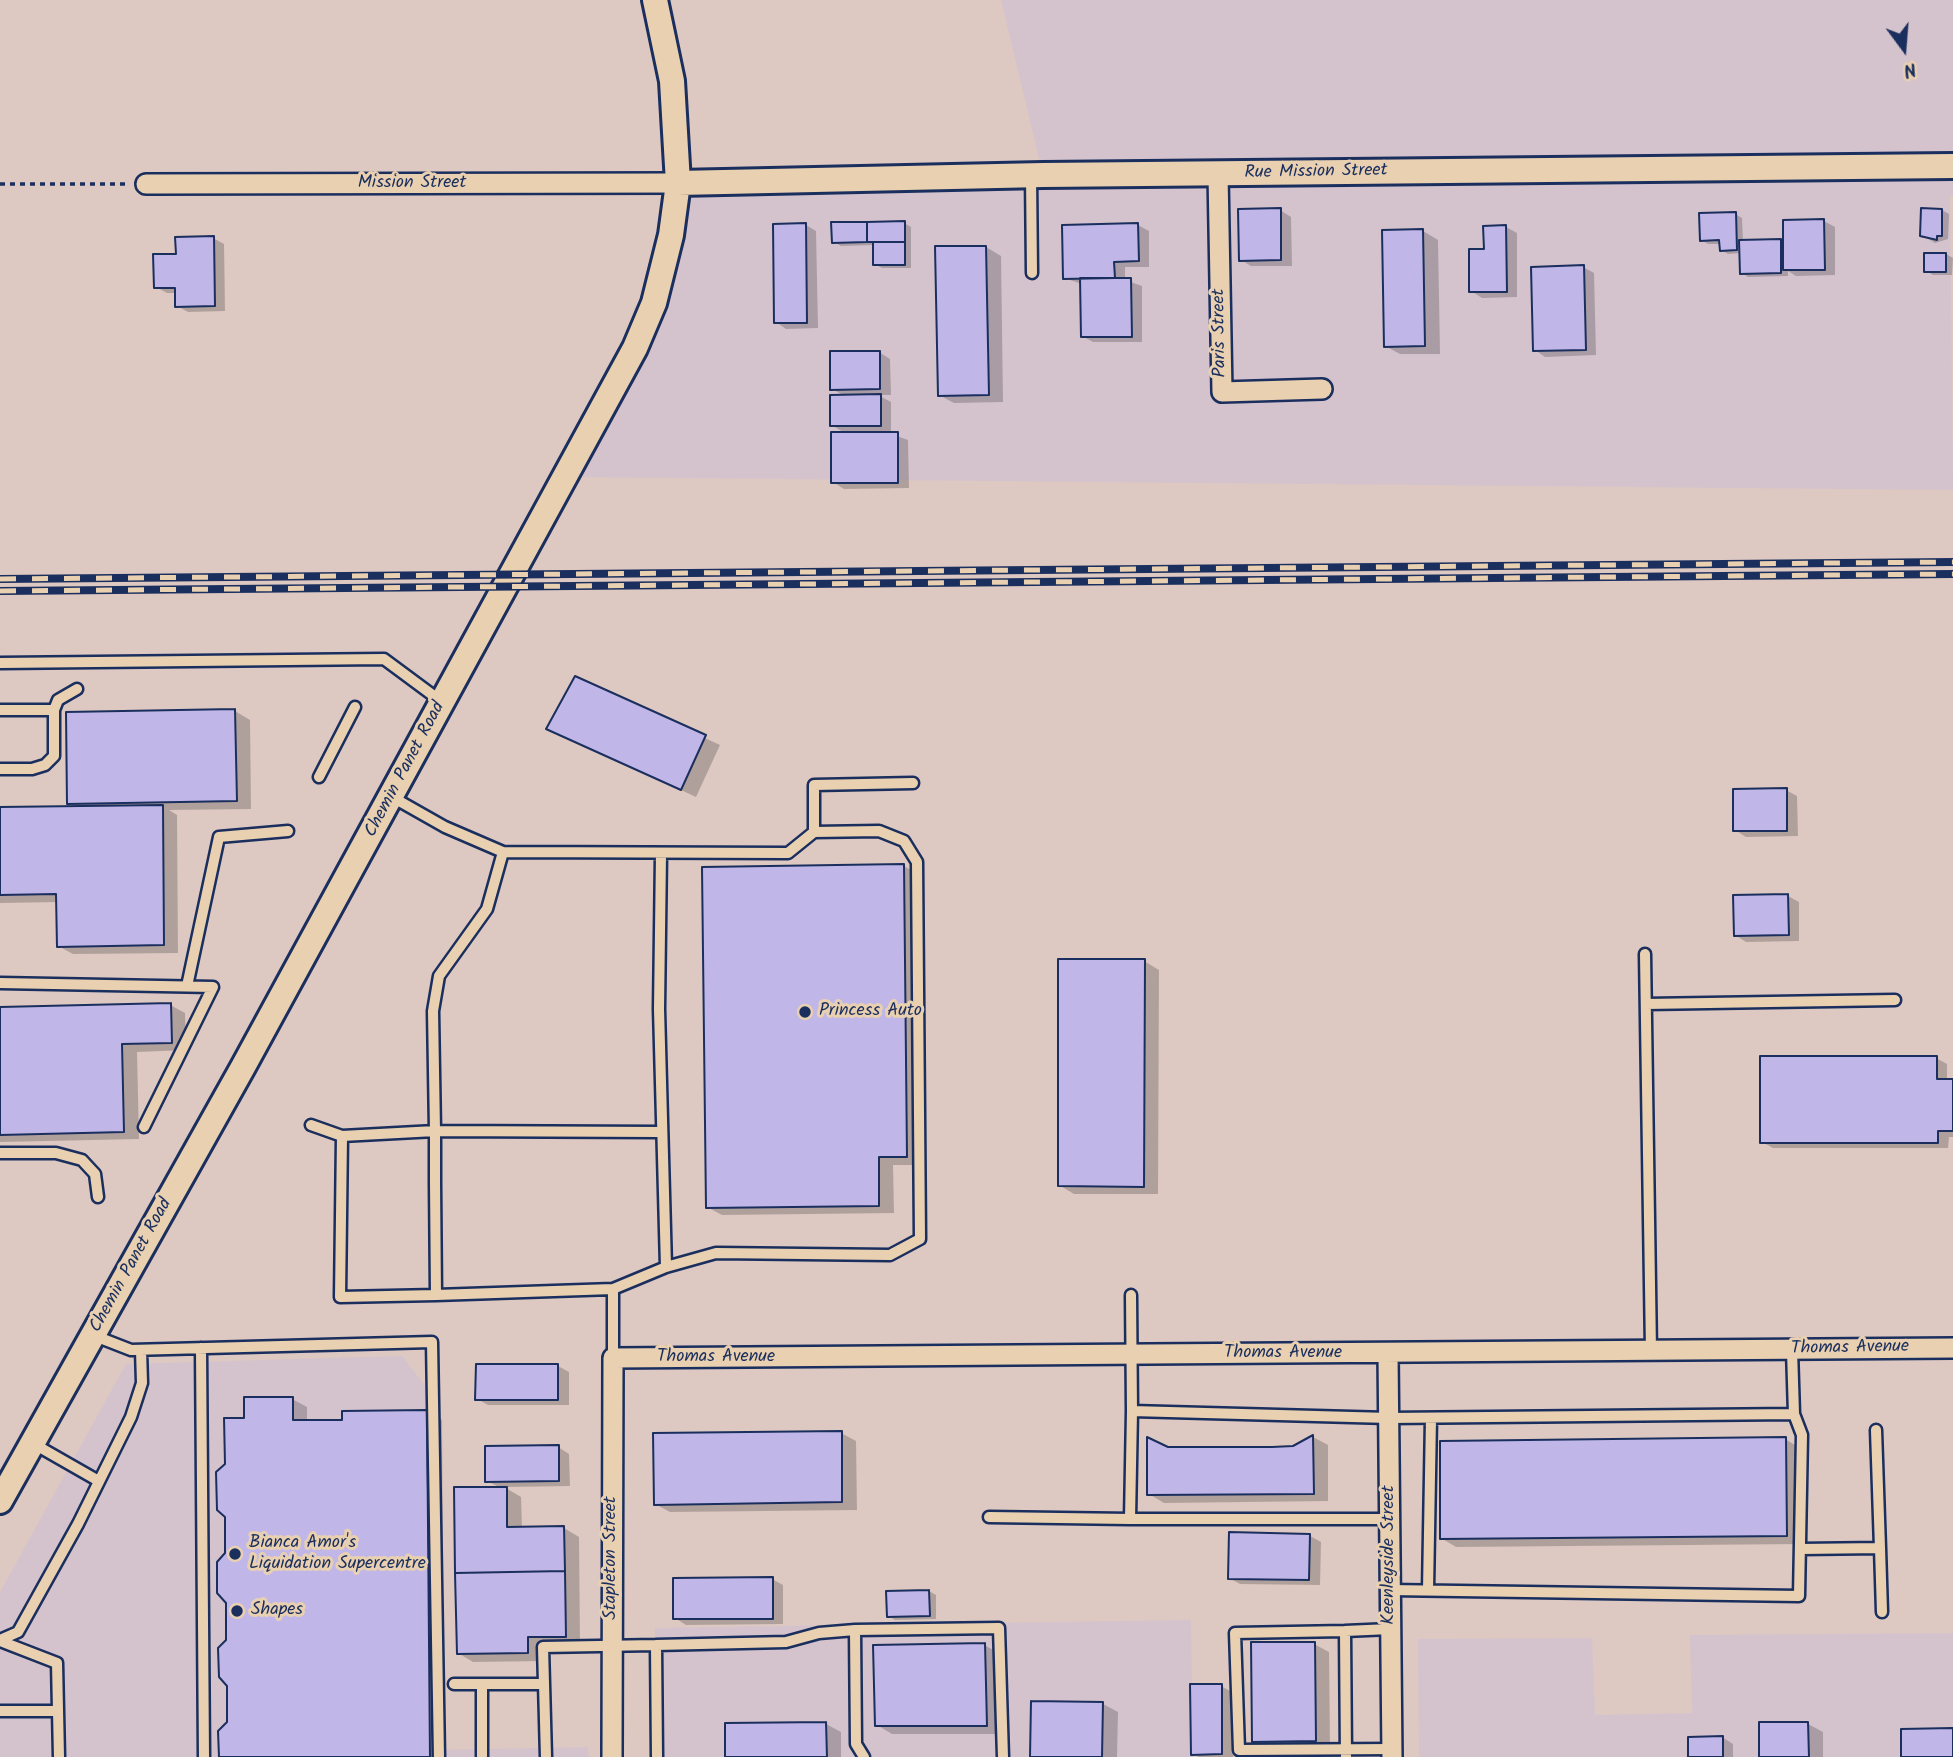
<!DOCTYPE html>
<style>
body{margin:0}
#map{position:relative;width:1953px;height:1757px;overflow:hidden;background:#ddc8c2;font-family:Kalam,sans-serif}
canvas{display:block}
.north{position:absolute;left:1869px;top:14px;width:70px;height:70px;-webkit-text-stroke:5px #e9d0b1;paint-order:stroke;rotate:164deg;font-size:19px;font-weight:700;line-height:28px;text-align:center;color:#1b2f5e}
.north::after{content:'';display:block;margin:auto;width:24px;height:32px;background:#1b2f5e;clip-path:polygon(50% 0,100% 100%,50% 72%,0 100%)}
</style>
<div id="map">
<canvas width="1953" height="1757"></canvas>
<div class="north">N</div>
</div>
<script>
const c = document.querySelector('canvas').getContext('2d');
c.lineJoin = 'round';
function paint(path, color) { c.fillStyle = color; c.fill(path, 'evenodd'); }
const poly = rows => new Path2D(rows.map(r => 'M' + r).join(''));
function trace(path, color, width, dash) { c.strokeStyle = color; c.lineWidth = width; c.lineCap = dash ? 'butt' : 'round'; c.setLineDash(dash || []); c.stroke(path); }
function drawText(font, color, halo, rows, align = 'center') {
  c.font = font + ' Kalam,sans-serif'; c.lineWidth = 6; c.setLineDash([]); c.textBaseline = 'middle'; c.strokeStyle = halo; c.fillStyle = color; for (const [text, x, y, turn = 0] of rows) {
    c.save(); c.translate(x, y); c.rotate((+turn || 0) * Math.PI / 180); c.textAlign = isNaN(turn) ? turn : align; if (halo) c.strokeText(text, 0, 0); c.fillText(text, 0, 0); c.restore();
  }
}
paint(poly([
 [1001,0,1953,0,1953,195,1950,196,1953,490,566,477,635,348,678,183,1043,175],
 [402,1356,430,1392,433,1750,588,1747,589,1757,0,1757,0,1592,126,1364],
 [1191,1620,1193,1757,1360,1757,653,1757,655,1628],
 [1953,1633,1953,1757,1419,1757,1418,1639,1592,1638,1595,1715,1692,1713,1690,1635]
]), '#d4c3cd');
paint(poly([
 [1280,210,1291,217,1292,266,1251,266,1241,260],
 [1942,210,1949,214,1948,239,1935,243,1922,235],
 [1735,214,1742,218,1743,242,1780,241,1785,243,1824,221,1835,227,1835,275,1796,276,1788,271,1788,276,1748,277,1742,273,1741,253,1728,254,1721,250,1721,244,1708,244,1701,240],
 [904,223,911,227,911,268,882,268,875,264,874,245,841,246,834,242],
 [806,225,816,231,818,328,786,329,776,322],
 [1138,225,1149,231,1149,267,1125,267,1125,280,1142,286,1142,342,1093,342,1082,336,1082,284,1064,278],
 [1485,227,1506,227,1517,233,1517,297,1482,298,1471,291,1485,250],
 [1423,231,1438,240,1440,354,1400,354,1385,346],
 [213,238,224,244,225,311,188,312,177,306,177,293,167,293,156,287,177,255],
 [986,247,1001,256,1003,402,954,403,939,395],
 [1946,254,1953,258,1952,275,1933,275,1926,271],
 [1583,267,1594,273,1596,355,1545,357,1535,350],
 [879,352,890,359,891,395,878,395,891,402,891,434,908,440,909,488,844,489,833,482,846,434,832,425,845,396,832,389],
 [576,679,720,745,696,797,548,728],
 [235,711,250,720,251,809,169,810,177,815,178,953,73,954,58,946,58,902,0,903,0,808,76,807,69,803],
 [1786,790,1797,796,1798,836,1746,837,1735,830],
 [904,866,919,875,922,1165,893,1165,894,1213,722,1215,707,1207],
 [1788,896,1799,902,1799,941,1746,942,1735,935],
 [1144,961,1159,970,1158,1194,1074,1194,1059,1185],
 [170,1005,185,1013,186,1050,137,1052,139,1139,0,1142,0,1009],
 [1936,1058,1947,1064,1947,1081,1953,1081,1953,1137,1949,1137,1948,1148,1773,1148,1762,1142],
 [558,1366,569,1372,569,1405,488,1405,477,1399],
 [292,1399,307,1407,307,1422,344,1421,427,1412,442,1420,444,1757,221,1757,229,1723,226,1465,246,1420],
 [841,1433,856,1441,857,1510,670,1512,655,1504],
 [1313,1437,1328,1445,1328,1501,1164,1503,1149,1494,1167,1449,1293,1448],
 [1785,1439,1800,1448,1802,1544,1456,1547,1441,1538],
 [558,1447,569,1454,570,1486,504,1487,521,1497,522,1529,564,1528,579,1537,580,1644,542,1645,543,1661,473,1662,458,1653,501,1488,487,1481],
 [1310,1536,1321,1542,1320,1585,1240,1584,1229,1578],
 [772,1579,783,1585,783,1624,686,1625,675,1618],
 [929,1591,936,1595,936,1619,895,1620,888,1616],
 [1314,1644,1329,1652,1330,1749,1268,1749,1254,1741],
 [984,1645,999,1653,1001,1734,892,1734,877,1725],
 [1221,1686,1232,1692,1233,1757,1199,1757,1193,1754],
 [1103,1704,1118,1712,1117,1757,1031,1757],
 [826,1724,841,1732,841,1757,727,1757],
 [1808,1724,1823,1732,1823,1757,1761,1757],
 [1722,1737,1733,1744,1733,1757,1690,1757]
]), '#0003');
const building = poly([
 [1281,208,1281,260,1239,261,1238,209,1281,208],
 [1921,208,1942,209,1942,236,1937,236,1937,240,1920,236,1921,208],
 [1736,212,1737,250,1720,251,1719,240,1700,241,1699,213,1736,212],
 [1824,219,1825,270,1783,270,1783,220,1824,219],
 [905,221,905,242,867,242,867,222,905,221],
 [831,222,867,222,867,242,832,243,831,222],
 [806,223,807,323,774,323,773,224,806,223],
 [1138,223,1139,261,1114,262,1115,278,1063,279,1062,225,1138,223],
 [1506,225,1507,292,1469,292,1469,249,1484,249,1483,226,1506,225],
 [1423,229,1425,346,1384,347,1382,230,1423,229],
 [214,236,215,306,175,307,175,288,154,288,153,254,176,254,175,237,214,236],
 [1781,239,1781,273,1740,274,1739,240,1781,239],
 [873,242,905,242,905,265,873,265,873,242],
 [935,246,986,246,989,395,938,396,935,246],
 [1924,253,1946,253,1946,272,1924,272,1924,253],
 [1584,265,1586,350,1533,351,1531,267,1584,265],
 [1080,278,1131,278,1132,337,1081,337,1080,278],
 [830,351,880,351,880,389,830,390,830,351],
 [881,394,881,426,830,426,830,395,881,394],
 [831,432,898,432,898,483,831,483,831,432],
 [575,676,706,735,681,790,546,729,575,676],
 [235,709,237,801,67,804,66,712,235,709],
 [1787,788,1787,831,1733,831,1733,789,1787,788],
 [163,805,164,945,57,947,56,894,0,895,0,807,163,805],
 [904,864,907,1157,879,1157,879,1206,706,1208,702,867,904,864],
 [1788,894,1789,935,1734,936,1733,895,1788,894],
 [1058,959,1145,959,1144,1187,1058,1186,1058,959],
 [171,1003,172,1043,122,1044,124,1132,0,1135,0,1007,171,1003],
 [1760,1056,1937,1056,1937,1079,1953,1079,1953,1131,1938,1131,1938,1143,1760,1143,1760,1056],
 [476,1364,558,1364,558,1400,475,1400,476,1364],
 [244,1397,293,1397,293,1420,342,1420,342,1411,427,1410,430,1757,219,1757,218,1731,227,1722,227,1686,219,1677,218,1648,226,1640,226,1603,217,1593,217,1562,225,1553,225,1517,217,1510,216,1472,225,1464,224,1418,244,1418,244,1397],
 [842,1431,842,1502,654,1505,653,1433,842,1431],
 [1313,1435,1314,1494,1147,1495,1147,1437,1168,1447,1272,1447,1293,1446,1313,1435],
 [1786,1437,1787,1536,1440,1539,1440,1441,1786,1437],
 [559,1445,559,1481,485,1482,485,1446,559,1445],
 [454,1487,507,1487,507,1527,564,1526,565,1571,455,1573,454,1487],
 [1229,1532,1310,1534,1309,1580,1228,1579,1229,1532],
 [565,1571,566,1637,528,1637,528,1653,457,1654,455,1573,565,1571],
 [773,1577,773,1619,673,1619,673,1578,773,1577],
 [929,1590,930,1616,887,1617,886,1591,929,1590],
 [1251,1642,1315,1642,1316,1741,1252,1742,1251,1642],
 [985,1643,987,1726,875,1726,873,1645,985,1643],
 [1190,1684,1222,1684,1222,1754,1191,1755,1190,1684],
 [1031,1701,1103,1702,1102,1757,1030,1757,1031,1701],
 [826,1722,827,1757,725,1757,725,1723,826,1722],
 [1759,1722,1808,1722,1809,1757,1759,1757,1759,1722],
 [1953,1728,1953,1757,1901,1757,1901,1729,1953,1728],
 [1723,1736,1723,1757,1688,1757,1688,1737,1723,1736]
]);
paint(building, '#c0b7e8');
trace(building, '#1b2f5e', 2);
const service = poly([
 [1031,176,1032,273],
 [0,663,384,659,442,702],
 [0,710,54,710],
 [0,769,32,769,45,765,54,756,54,710,58,700,77,689],
 [319,777,355,707],
 [392,797,445,827,503,852,487,909,439,976,433,1011,435,1131,435,1183,436,1295,340,1297,342,1136,435,1131,661,1132],
 [503,852,788,853,814,832],
 [661,854,659,1009,666,1267],
 [1645,954,1651,1351],
 [0,983,213,987,144,1127],
 [187,986,219,837,288,831],
 [1646,1004,1895,1000],
 [311,1125,342,1136],
 [0,1153,56,1153,82,1160,95,1174,98,1197],
 [613,1289,613,1358],
 [436,1295,613,1289,666,1267,716,1253,890,1255,920,1239,917,862,904,841,879,831,814,832,814,785,913,783],
 [1131,1295,1132,1411,1389,1418,1794,1414],
 [95,1336,131,1350,432,1342,439,1757],
 [201,1348,204,1757],
 [1132,1411,1130,1519,1390,1519],
 [1876,1430,1880,1548],
 [34,1444,97,1480],
 [989,1517,1130,1519],
 [1801,1549,1880,1548,1882,1612],
 [1390,1590,1799,1596,1802,1435,1794,1414,1792,1350],
 [1428,1590,1431,1418],
 [1345,1631,1235,1633,1239,1750,1392,1749],
 [0,1640,18,1632,78,1524,131,1417,142,1383,141,1350],
 [0,1641,57,1663,59,1757],
 [454,1684,543,1684],
 [482,1684,482,1757],
 [0,1711,58,1711],
 [546,1757,543,1647,656,1645],
 [657,1757,656,1645,786,1642,819,1633,855,1630],
 [864,1757,856,1744,855,1630,999,1628,1003,1757],
 [1346,1757,1345,1631,1390,1629]
]);
const minor = poly([
 [1218,174,1222,392,1322,389],
 [146,184,678,183],
 [1388,1353,1392,1757],
 [612,1757,613,1358,1953,1348]
]);
const tertiary = poly([
 [678,183,1043,175,1953,166],
 [0,1501,243,1067,635,348,654,303,671,235,678,183,672,81,655,0]
]);
trace(service, '#1b2f5e', 15);
trace(minor, '#1b2f5e', 24);
trace(tertiary, '#1b2f5e', 30);
trace(poly([
 [0,184,130,184]
]), '#1b2f5e', 3.5, [5, 5]);
trace(service, '#e9d0b1', 10);
trace(minor, '#e9d0b1', 19);
trace(tertiary, '#e9d0b1', 24);
const rail = poly([
 [0,579,1953,562],
 [0,591,1953,574]
]);
trace(rail, '#1b2f5e', 8);
trace(rail, '#e9d0b1', 5, [16]);
for (const [x, y, r, color] of [
 [805,1012,7,"#1b2f5e"],
 [235,1554,7,"#1b2f5e"],
 [237,1611,7,"#1b2f5e"]
]) { const dot = new Path2D(); dot.arc(x, y, r, 0, 2 * Math.PI); c.fillStyle = color; c.fill(dot); trace(dot, '#e9d0b1', 2.5); }
drawText('18px', '#1b2f5e', '#e9d0b1', [
 ["Rue Mission Street",1316,173,-1],
 ["Mission Street",412,184],
 ["Paris Street",1221,333,-91],
 ["Chemin Panet Road",406,770,-62],
 ["Chemin Panet Road",132,1266,-61],
 ["Thomas Avenue",1850,1349,-1],
 ["Thomas Avenue",1283,1354],
 ["Thomas Avenue",716,1358],
 ["Keenleyside Street",1390,1555,-90],
 ["Stapleton Street",612,1558,-90]
]);
drawText('18px', '#1b2f5e', '#e9d0b1', [
 ["Princess Auto",819,1012],
 ["Bianca Amor's",249,1544],
 ["Liquidation Supercentre",249,1565],
 ["Shapes",251,1611]
], 'left');
</script>
